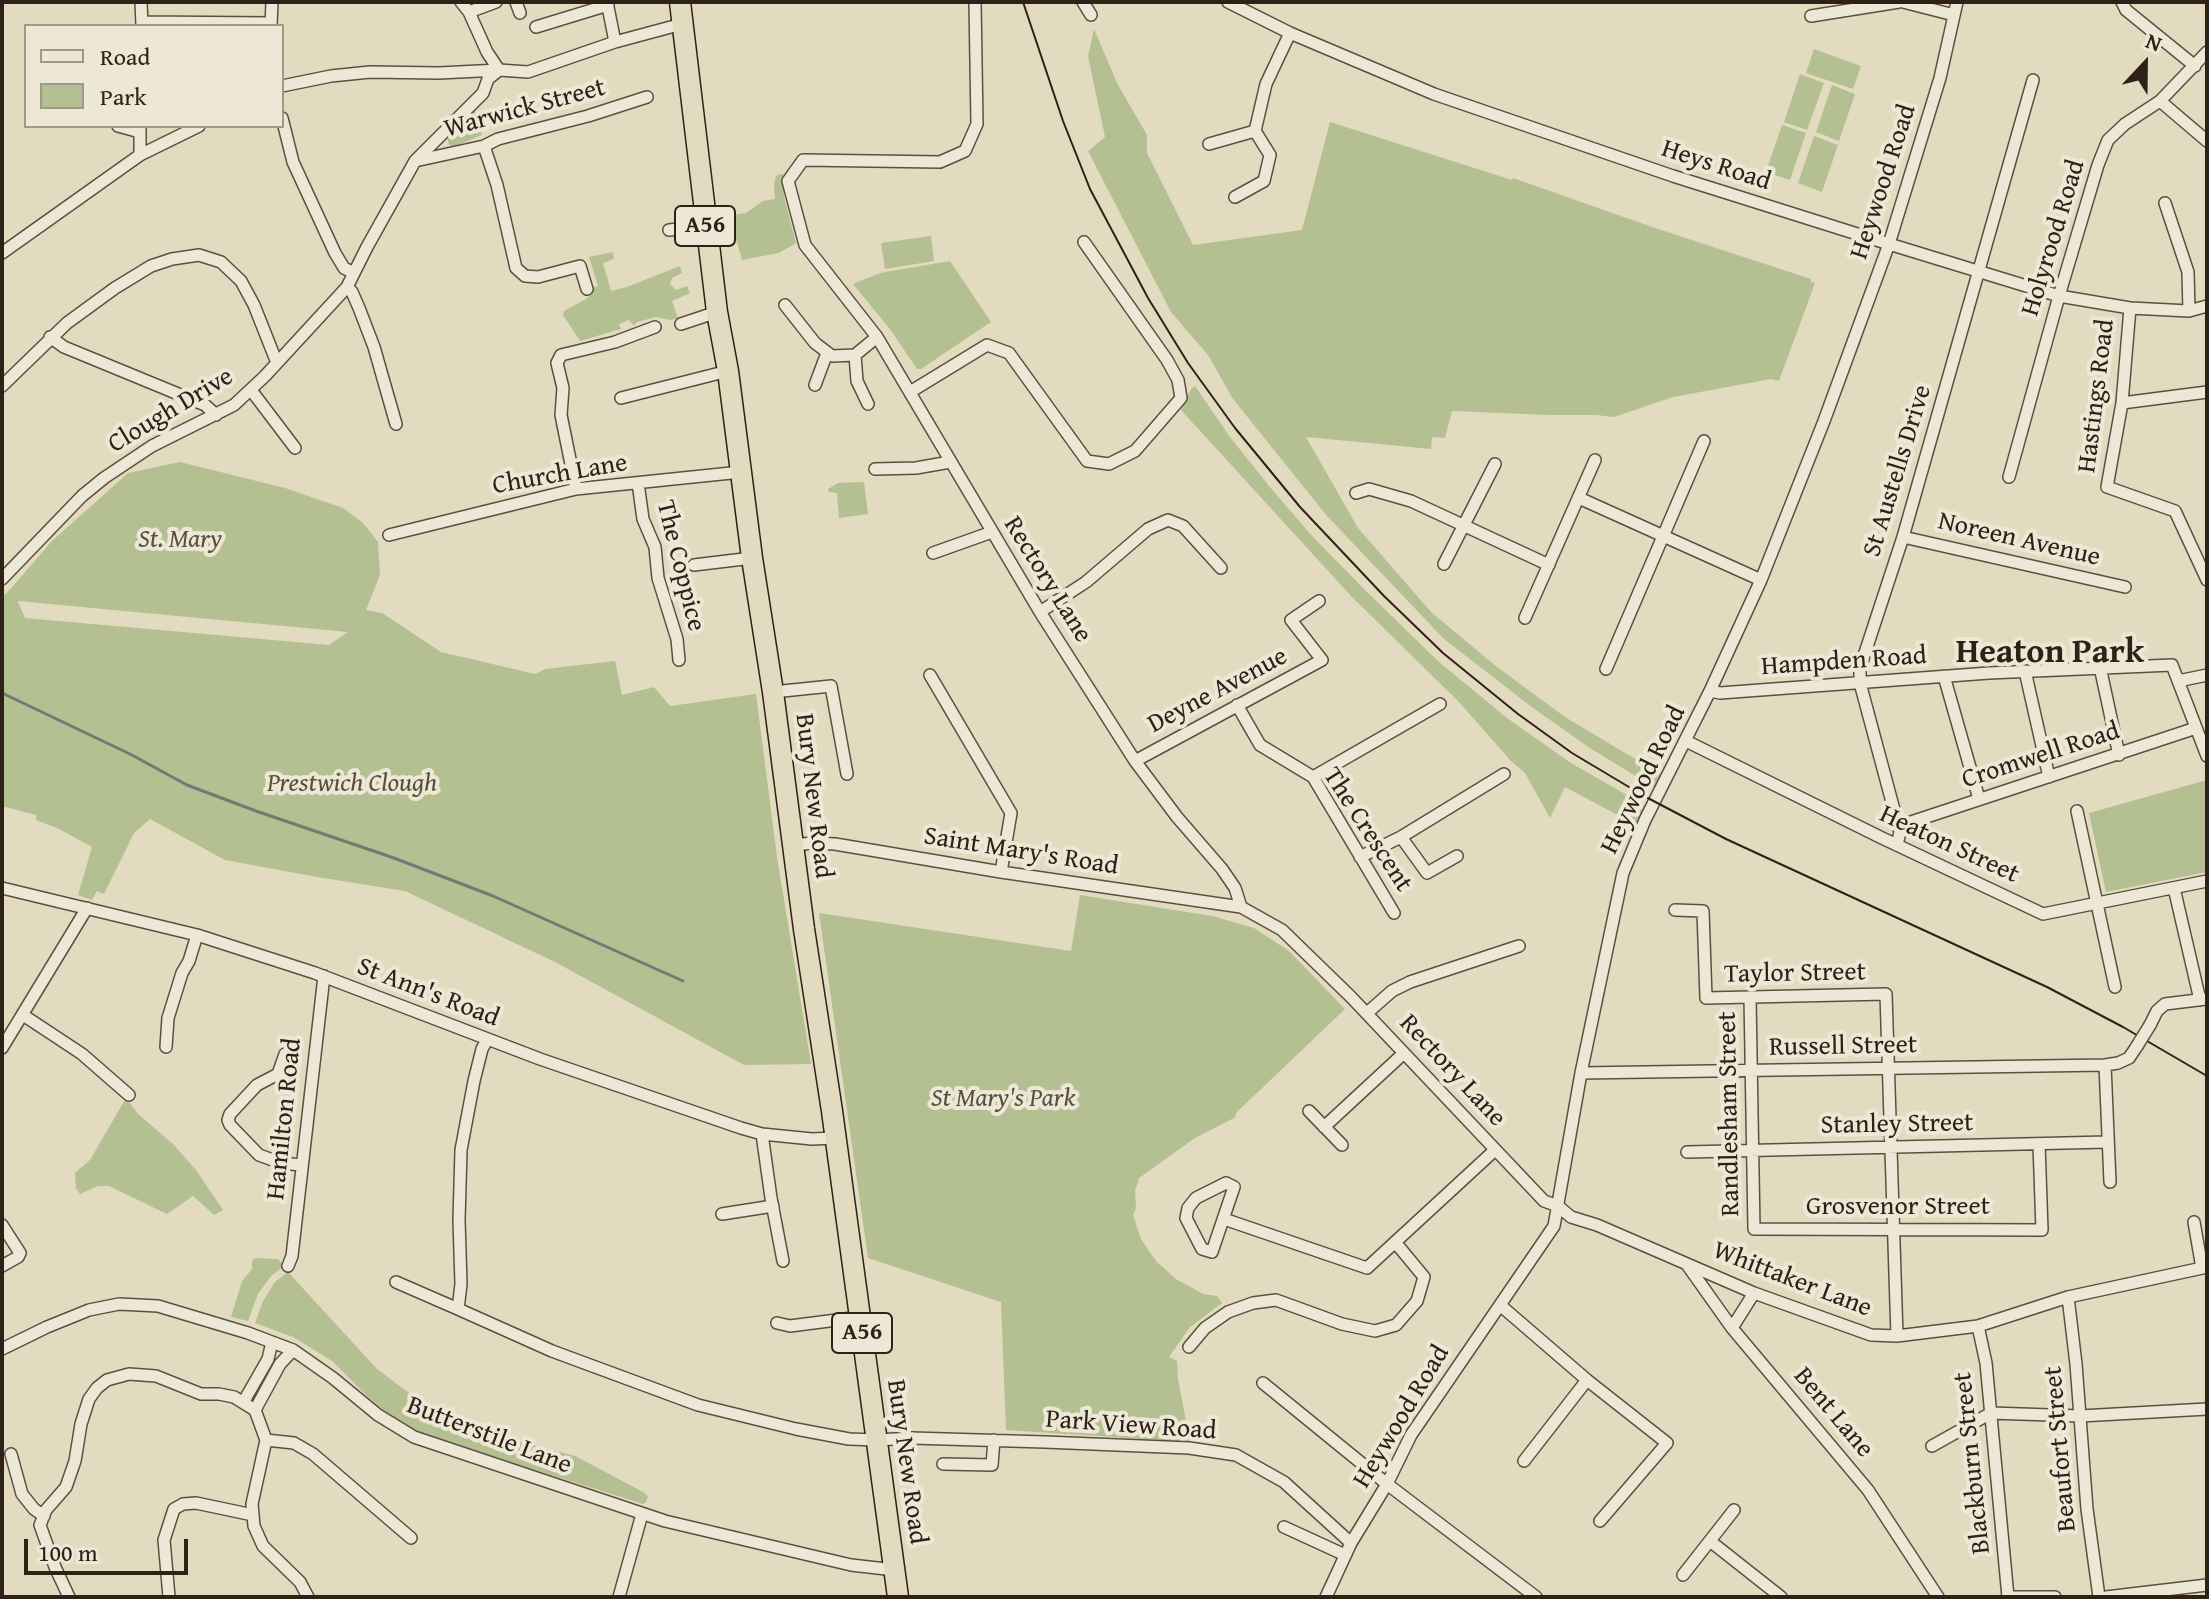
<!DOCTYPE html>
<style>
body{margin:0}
#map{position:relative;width:2209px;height:1599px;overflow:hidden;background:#e2dbbf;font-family:"Gentium Book Plus",serif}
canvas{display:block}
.frame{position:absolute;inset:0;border:4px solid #2f2018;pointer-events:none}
.legend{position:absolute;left:24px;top:24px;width:260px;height:104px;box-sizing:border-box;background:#ece8d5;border:2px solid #a09889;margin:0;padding:10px 14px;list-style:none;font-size:24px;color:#2f2018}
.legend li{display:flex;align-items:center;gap:16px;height:40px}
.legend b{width:40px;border:2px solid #a09889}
.north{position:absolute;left:2105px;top:24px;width:80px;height:80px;-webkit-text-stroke:6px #ece8d5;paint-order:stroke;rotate:22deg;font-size:22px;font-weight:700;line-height:32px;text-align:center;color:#2f2018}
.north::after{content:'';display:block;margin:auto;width:28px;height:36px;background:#2f2018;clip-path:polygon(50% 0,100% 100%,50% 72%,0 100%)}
.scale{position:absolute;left:24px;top:1539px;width:164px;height:36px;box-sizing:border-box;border:4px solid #2f2018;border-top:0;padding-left:10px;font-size:24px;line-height:28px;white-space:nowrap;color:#2f2018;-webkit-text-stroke:6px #ece8d5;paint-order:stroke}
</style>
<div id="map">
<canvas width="2209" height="1599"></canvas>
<div class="frame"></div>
<ul class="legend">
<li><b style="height:10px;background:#ece8d5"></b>Road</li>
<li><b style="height:22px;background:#b4c091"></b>Park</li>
</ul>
<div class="north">N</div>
<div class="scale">100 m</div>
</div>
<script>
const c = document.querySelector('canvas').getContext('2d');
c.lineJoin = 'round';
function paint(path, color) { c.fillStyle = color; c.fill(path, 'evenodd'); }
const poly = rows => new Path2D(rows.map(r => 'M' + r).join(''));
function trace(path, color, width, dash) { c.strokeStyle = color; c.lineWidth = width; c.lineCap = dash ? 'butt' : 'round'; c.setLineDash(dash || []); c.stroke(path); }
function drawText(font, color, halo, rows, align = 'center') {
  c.font = font + ' "Gentium Book Plus",serif'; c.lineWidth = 8; c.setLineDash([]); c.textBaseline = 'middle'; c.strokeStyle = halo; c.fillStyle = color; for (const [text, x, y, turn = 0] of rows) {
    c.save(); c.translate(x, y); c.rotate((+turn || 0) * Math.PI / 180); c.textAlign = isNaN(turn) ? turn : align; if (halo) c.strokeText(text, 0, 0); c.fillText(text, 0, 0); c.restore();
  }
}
paint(poly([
 [1094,29,1118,85,1147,135,1147,153,1193,245,1302,230,1330,122,1512,180,1513,178,1652,227,1811,279,1811,282,1815,283,1779,381,1771,379,1673,397,1614,417,1596,415,1549,415,1452,411,1445,438,1432,437,1431,449,1306,437,1358,528,1431,612,1497,667,1565,717,1662,775,1655,788,1590,748,1533,708,1444,639,1327,516,1233,399,1208,355,1171,312,1088,151,1105,137,1088,56],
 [1814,49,1861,66,1853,89,1806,73],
 [1800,74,1824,83,1807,130,1784,122],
 [1832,85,1855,94,1839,141,1816,132],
 [473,106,482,135,453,147,449,145,447,137],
 [1782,125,1806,133,1790,180,1766,172],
 [1814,136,1838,145,1822,192,1798,183],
 [781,174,785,175,784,197,796,243,779,253,742,260,734,232,732,215,746,213,763,201,775,199,774,184,776,176],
 [931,236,934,261,885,269,881,243],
 [613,252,614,259,603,263,611,291,627,287,680,266,682,273,672,278,670,284,676,290,687,286,690,293,672,301,678,318,670,320,656,317,637,322,634,326,629,320,619,324,621,329,580,341,563,315,564,311,586,299,589,296,591,288,598,286,589,257],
 [950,261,991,322,921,369,917,369,890,329,853,284,880,273],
 [1195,386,1230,437,1269,486,1312,536,1366,591,1439,662,1507,718,1571,763,1646,806,1636,825,1565,787,1550,818,1525,773,1511,761,1458,701,1351,596,1181,410,1191,389],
 [180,462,285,488,343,508,363,523,378,542,380,575,366,610,382,613,441,652,535,674,545,669,615,661,622,695,654,687,670,706,756,694,777,857,811,1064,744,1065,555,962,405,891,317,877,225,860,150,819,134,833,104,894,97,891,92,900,78,895,92,847,59,829,36,820,36,815,2,806,2,595,6,594,52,541,128,473],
 [18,602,18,601,348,632,329,645,25,618],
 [864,482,868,514,839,518,837,493,829,492,828,489,838,483],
 [2207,780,2207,872,2106,892,2089,813],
 [1080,895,1212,916,1254,928,1289,951,1345,1009,1237,1112,1234,1118,1195,1138,1139,1178,1135,1191,1136,1208,1133,1215,1141,1239,1149,1251,1157,1262,1176,1279,1203,1294,1217,1296,1222,1303,1190,1327,1169,1357,1177,1361,1178,1379,1190,1442,1006,1430,1001,1302,868,1258,819,913,1071,951],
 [126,1098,138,1114,173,1144,196,1170,223,1210,214,1215,193,1196,167,1214,109,1186,98,1186,80,1194,76,1189,75,1173,90,1160],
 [255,1258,278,1259,284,1266,271,1276,258,1294,248,1321,231,1317,242,1281,252,1269,252,1261],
 [288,1272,377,1369,441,1417,499,1436,575,1456,645,1493,648,1497,646,1502,643,1504,523,1466,414,1430,393,1418,368,1397,332,1361,293,1337,255,1323,263,1301,275,1282]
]), '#b4c091');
trace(poly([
 [2,693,130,754,187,785,256,811,394,858,493,896,683,981]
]), '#6c7d73', 3);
const street = poly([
 [141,2,142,25],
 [461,2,469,12,487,52,499,70],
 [516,2,520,13],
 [607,2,615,42],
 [975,2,977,124,965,151,940,162,803,160,788,181,805,245,877,337,1040,612,1135,761,1177,817,1222,869,1235,888,1241,907],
 [1083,2,1091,15],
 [1228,2,1290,33,1434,94,1673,176,1889,244,2059,296,2130,308,2189,311,2207,306],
 [1903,2,1954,15],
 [2122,2,2126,10,2195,66],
 [469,12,496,2],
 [1811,16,1899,2],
 [142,22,271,23],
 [271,26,272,2],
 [536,27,608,5],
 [282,86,331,76,370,72,439,73,499,70,528,72,615,42,682,24],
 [2160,101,2207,141],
 [282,118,293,162,335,253,344,268,354,273],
 [118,126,140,132],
 [1209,144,1255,131],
 [484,146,497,185,516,268,525,276,538,277,580,266,587,289],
 [140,155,140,126],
 [415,161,484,146,498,139,588,116,647,97],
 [1235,197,1264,181,1270,155,1255,131,1266,84,1290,33],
 [2165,203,2188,272,2189,311],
 [669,230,706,226],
 [2,253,140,155,199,126],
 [347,287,352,292,359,308,374,347,396,424],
 [785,305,815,343,832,356,855,355,877,337],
 [2130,308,2122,403,2107,487,2175,511,2207,580],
 [681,324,717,312],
 [50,337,64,347,205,405,216,415],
 [855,355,857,381,868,404],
 [815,385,827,353],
 [2,386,67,323,115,288,151,266,172,259,199,255,221,262,241,281,254,305,277,363],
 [251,390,295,448],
 [910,392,987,345,1009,353,1087,461,1109,464,1135,451,1181,398,1178,380,1167,360,1084,242],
 [621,398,728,371],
 [2122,403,2207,392],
 [875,469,916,468,950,462],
 [2009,477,2059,296,2098,165,2108,140,2125,124,2160,101,2207,52],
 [638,483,643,519,655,547,658,578,677,639,679,660],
 [576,489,561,415,563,388,557,363,561,355,615,342,655,327],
 [1356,493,1369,489,1411,501,1549,565],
 [1579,498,1761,580],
 [389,535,576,489,741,472],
 [1903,537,2125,587],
 [933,553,992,532],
 [1444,564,1495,464],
 [694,565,752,558],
 [2,579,82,496,104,478,152,446,234,405,265,376,347,287,367,247,415,161,483,93,488,79,499,70],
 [1040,612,1086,582,1148,529,1168,520,1183,526,1221,568],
 [1525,618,1595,460],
 [2100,667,2119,755],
 [1606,669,1704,441],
 [2025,671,2049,777],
 [930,675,1011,813,1001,872],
 [1944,676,1979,799],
 [2178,681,2207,675],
 [1710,691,1720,693,1989,673,2172,665,2207,756],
 [773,692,831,686,847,774],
 [1237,705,1260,745,1313,777,1394,913],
 [1686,741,1882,838,2043,914,2207,881],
 [1135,761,1322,660,1291,620,1319,601],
 [1313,777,1440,704],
 [2077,811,2115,987],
 [1899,826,2196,728],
 [1401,837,1427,873,1457,856],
 [794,845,813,843,835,844,1001,872,1241,907,1282,930,1351,997,1544,1201,1558,1206,1571,1217,1597,1225,1754,1293,1871,1335,1897,1336,1978,1326,2068,1297,2207,1267],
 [1897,845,1900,832,1860,683,1860,668,1903,537,2033,80],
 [1360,857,1401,837,1504,774],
 [2,888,197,935,315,973,540,1059,741,1128,762,1134,812,1139,835,1138],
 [2174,888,2200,1000],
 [1675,910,1703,911,1706,998,1886,994,1897,1336],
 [1750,997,1754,1229,2042,1230,2039,1144],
 [1367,1013,1392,991,1410,982,1519,946],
 [23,1015,82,1054,129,1095],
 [2150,1025,2157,1011,2165,1004,2206,999],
 [487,1040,482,1049,474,1081,461,1150,459,1220,461,1284,458,1309,552,1351,698,1405,796,1429,849,1439,877,1440,912,1438,1045,1442,1189,1448,1236,1455,1284,1482,1351,1543],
 [166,1047,168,1018,182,973,189,961,197,935],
 [2,1048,87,908],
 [285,1054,278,1074,257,1085,230,1114,228,1120,230,1125,259,1155,281,1163,301,1165],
 [2105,1065,2110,1182],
 [1581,1073,2105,1065,2118,1063,2129,1058,2137,1046],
 [1309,1111,1342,1145],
 [1324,1127,1404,1053],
 [762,1134,771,1198,783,1261],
 [1687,1152,2107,1142],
 [1226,1183,1234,1187,1212,1252,1202,1249,1186,1218,1188,1208,1196,1198,1226,1183],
 [722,1214,773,1206],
 [1224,1219,1367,1268,1495,1150],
 [2194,1222,2202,1268],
 [2,1225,20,1253,18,1257,2,1266],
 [288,1266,292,1256,324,976],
 [1688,1266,1732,1328,1868,1490,1938,1597],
 [396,1282,458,1309],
 [2068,1297,2076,1364,2087,1509,2099,1597],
 [1500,1305,1587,1380,1667,1443,1600,1521],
 [777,1323,790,1326,860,1317],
 [1978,1326,1986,1363,2008,1597],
 [1732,1328,1754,1293],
 [1189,1347,1205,1328,1228,1312,1253,1303,1276,1300,1342,1324,1375,1331,1396,1325,1417,1301,1424,1277,1395,1242],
 [2,1349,47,1327,89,1310,119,1304,158,1306,248,1333,293,1350,333,1378,378,1415,414,1437,665,1521,851,1565,895,1570],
 [1263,1383,1387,1484,1536,1597],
 [244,1401,268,1359,272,1342],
 [255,1410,280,1364,293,1350],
 [266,1440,294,1443,313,1454,411,1538],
 [1932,1446,1991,1413,2080,1416,2207,1409],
 [11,1454,22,1494,34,1509,44,1516],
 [1524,1461,1587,1380],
 [943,1464,992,1465,994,1440],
 [1284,1527,1345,1555],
 [1710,1541,1781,1597],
 [1683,1575,1734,1510],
 [69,1597,55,1567,40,1525,46,1510,66,1487,75,1461,81,1424,89,1399,97,1388,107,1380,129,1374,156,1376,201,1394,219,1394,234,1397,255,1410,266,1440,252,1504,254,1526,263,1546,300,1582,308,1597],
 [169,1597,164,1540,174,1509,183,1504,196,1503,253,1515],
 [619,1597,642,1514],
 [1326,1597,1351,1543,1387,1484,1411,1435,1554,1226,1581,1073,1623,873,1645,820,1710,691,1761,580,1824,421,1889,244,1940,78,1957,2],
 [2007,1597,2055,1597],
 [2106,1597,2207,1585]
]);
const highway = poly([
 [680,2,717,312,728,371,752,558,773,692,804,929,832,1111,898,1597]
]);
trace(street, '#5c4f42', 14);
trace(highway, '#2f2018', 23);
trace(street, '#ece8d5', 11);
trace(highway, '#e2dbbf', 20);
trace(poly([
 [1023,2,1063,121,1090,189,1148,298,1188,363,1235,428,1300,507,1384,596,1443,653,1518,714,1572,753,1644,796,1726,839,2047,987,2123,1027,2207,1076]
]), '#2f2018', 2);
const streetBridge = poly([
 [2137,1046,2150,1025]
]);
trace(streetBridge, '#5c4f42', 14, []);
trace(streetBridge, '#ece8d5', 11);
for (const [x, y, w] of [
 [705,226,60],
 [862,1333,60]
]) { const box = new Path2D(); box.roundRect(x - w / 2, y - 20, w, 40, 6); c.fillStyle = '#ece8d5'; c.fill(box); trace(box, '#2f2018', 2); }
drawText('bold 24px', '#2f2018', null, [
 ["A56",705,226],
 ["A56",862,1333]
]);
drawText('26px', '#2f2018', '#ece8d5', [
 ["Warwick Street",525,109,-15],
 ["Heys Road",1716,166,18],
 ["Heywood Road",1884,182,-72],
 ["Holyrood Road",2054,238,-73],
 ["Hastings Road",2097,396,-83],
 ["Clough Drive",171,411,-31],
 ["St Austells Drive",1898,471,-73],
 ["Church Lane",560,475,-10],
 ["Noreen Avenue",2019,540,13],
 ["The Coppice",680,566,76],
 ["Rectory Lane",1047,580,58],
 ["Hampden Road",1844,662,-4],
 ["Deyne Avenue",1218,691,-28],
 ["Cromwell Road",2041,756,-18],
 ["Heywood Road",1644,780,-64],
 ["Bury New Road",813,796,83],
 ["The Crescent",1367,830,57],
 ["Heaton Street",1949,845,25],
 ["Saint Mary's Road",1021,852,9],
 ["Taylor Street",1795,974,-1],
 ["St Ann's Road",428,993,21],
 ["Russell Street",1843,1047,-1],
 ["Rectory Lane",1452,1071,47],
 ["Randlesham Street",1730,1114,-91],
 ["Hamilton Road",285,1119,-84],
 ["Stanley Street",1897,1125,-1],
 ["Grosvenor Street",1898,1207],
 ["Whittaker Lane",1792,1280,21],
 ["Bent Lane",1833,1413,50],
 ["Heywood Road",1402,1417,-59],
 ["Park View Road",1131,1426,4],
 ["Butterstile Lane",489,1436,21],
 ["Beaufort Street",2061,1449,-95],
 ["Bury New Road",906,1462,82],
 ["Blackburn Street",1973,1463,-96]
]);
drawText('italic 26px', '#57503c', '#ece8d5', [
 ["St. Mary",180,540],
 ["Prestwich Clough",352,784],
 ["St Mary's Park",1003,1099]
]);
drawText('bold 34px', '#2f2018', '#ece8d5', [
 ["Heaton Park",2050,653]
]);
</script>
